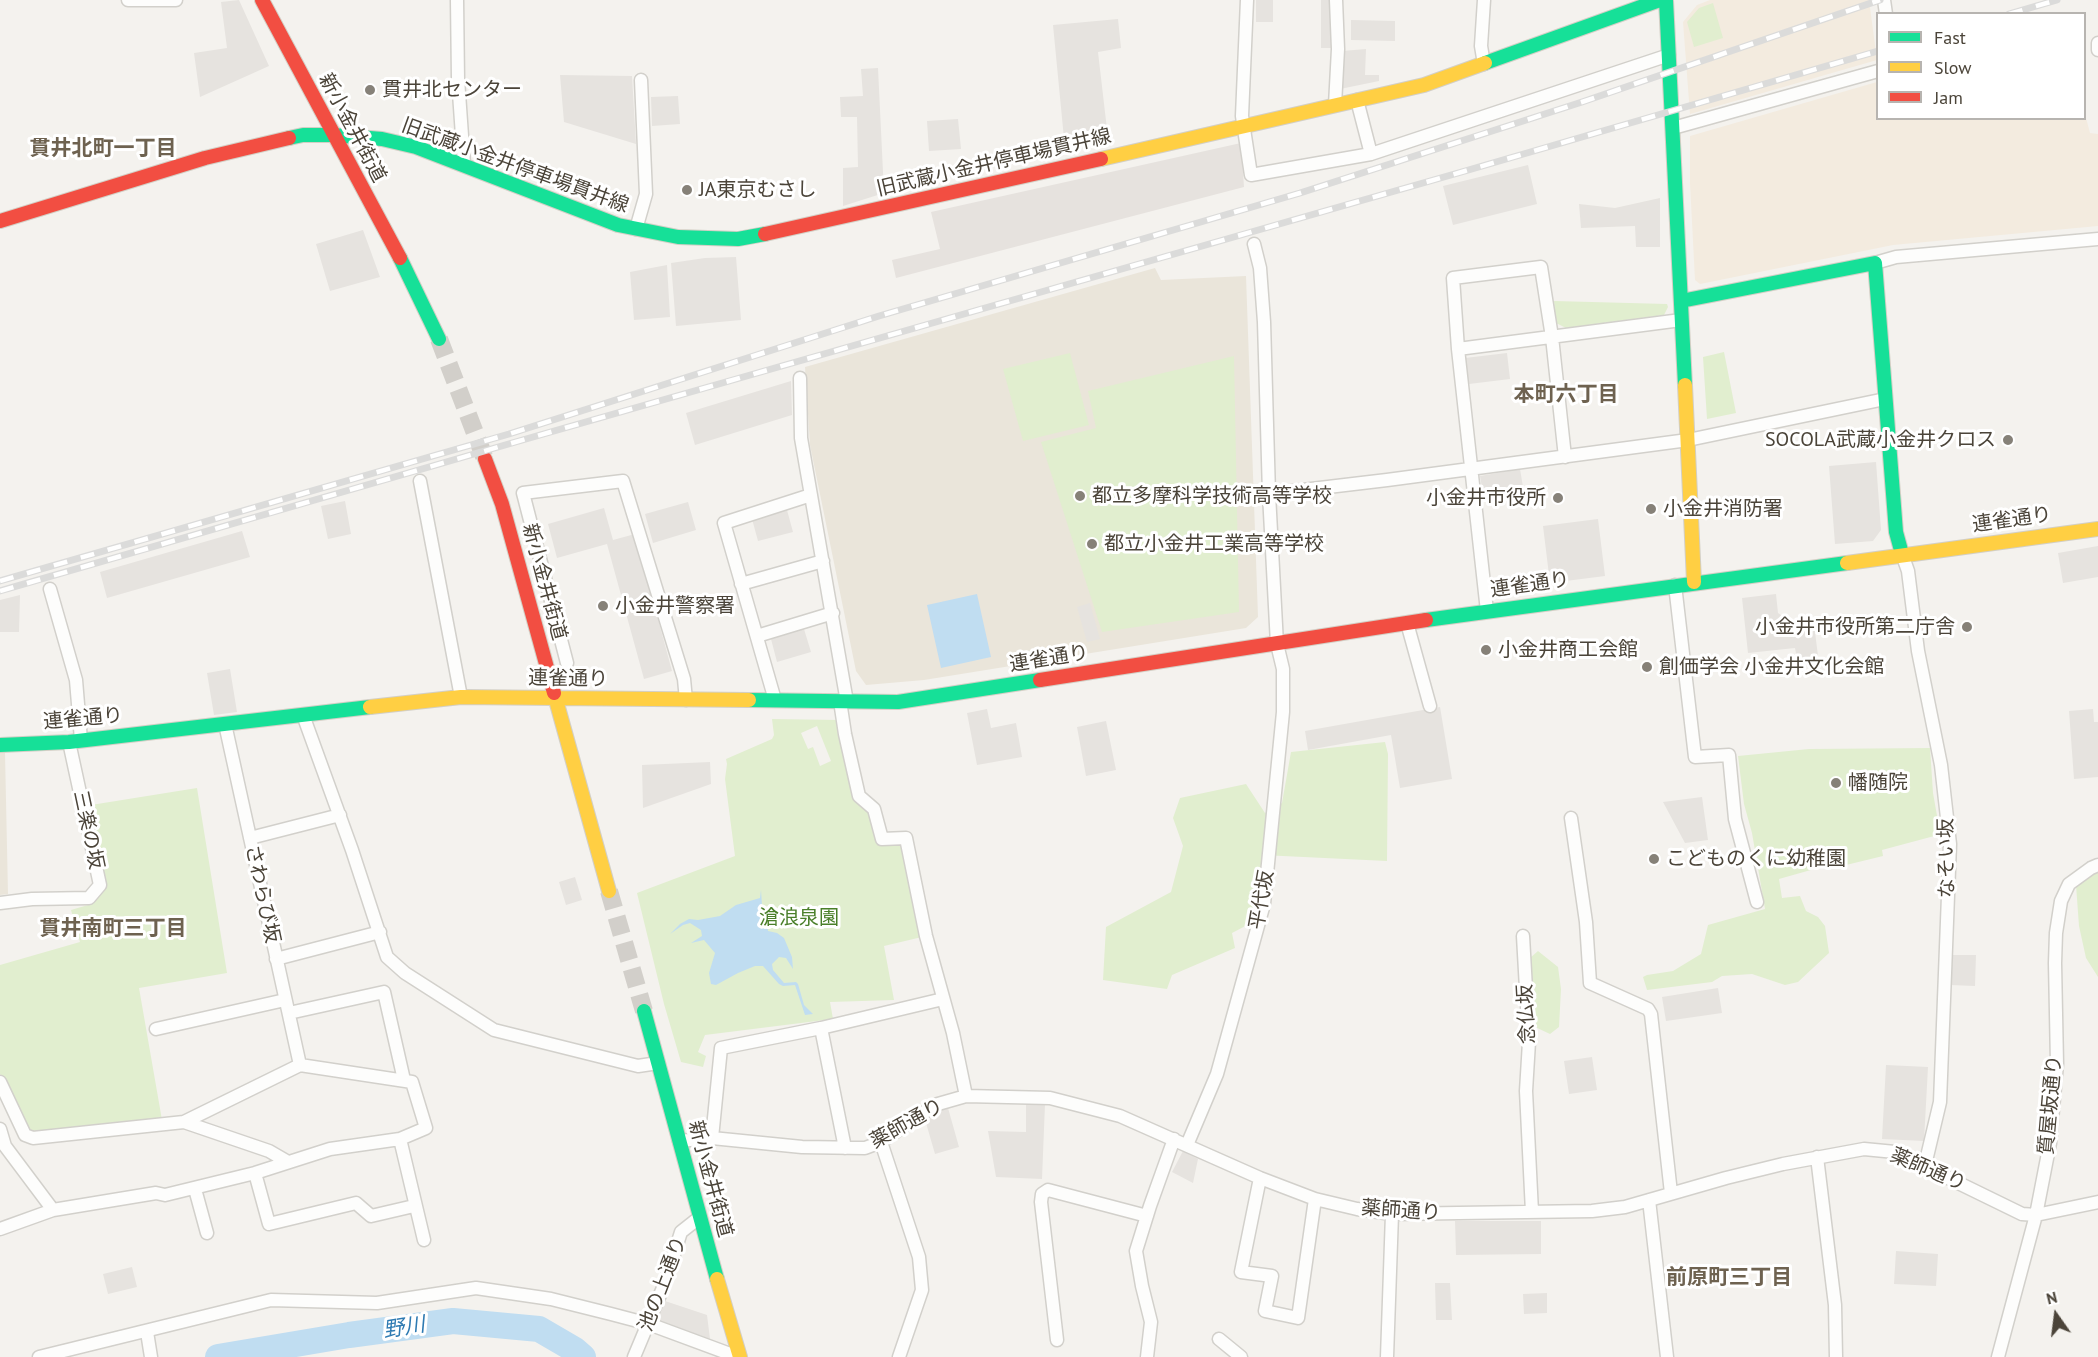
<!DOCTYPE html>
<meta charset="utf-8">
<style>
body{margin:0}
#map{position:relative;width:2098px;height:1357px;overflow:hidden;background:#f4f2ee;font-family:"PT Sans",sans-serif}
canvas{display:block}
.legend{position:absolute;left:1876px;top:12px;width:210px;height:108px;box-sizing:border-box;background:#fff;border:2px solid #b7b4b0;margin:0;padding:8px 10px;list-style:none;font-size:18px;color:#4b4439}
.legend li{display:flex;align-items:center;gap:12px;height:30px}
.legend b{width:30px;border:2px solid #b7b4b0}
.north{position:absolute;left:2026px;top:1285px;width:60px;height:60px;-webkit-text-stroke:4px #fff;paint-order:stroke;rotate:346deg;font-size:16px;font-weight:700;line-height:24px;text-align:center;color:#4b4439}
.north::after{content:'';display:block;margin:auto;width:21px;height:27px;background:#4b4439;clip-path:polygon(50% 0,100% 100%,50% 72%,0 100%)}
</style>
<div id="map">
<canvas width="2098" height="1357"></canvas>
<ul class="legend">
<li><b style="height:8px;background:#16e098"></b>Fast</li>
<li><b style="height:8px;background:#ffcf43"></b>Slow</li>
<li><b style="height:8px;background:#f24e42"></b>Jam</li>
</ul>
<div class="north">N</div>
</div>
<script>
const c = document.querySelector('canvas').getContext('2d');
c.lineJoin = 'round';
function paint(path, color) { c.fillStyle = color; c.fill(path, 'evenodd'); }
const poly = rows => new Path2D(rows.map(r => 'M' + r).join(''));
function trace(path, color, width, dash) { c.strokeStyle = color; c.lineWidth = width; c.lineCap = dash ? 'butt' : 'round'; c.setLineDash(dash || []); c.stroke(path); }
function drawText(font, color, halo, rows, align = 'center') {
  c.font = font + ' "PT Sans","Noto Sans JP",sans-serif'; c.lineWidth = 6; c.setLineDash([]); c.textBaseline = 'middle'; c.strokeStyle = halo; c.fillStyle = color; for (const [text, x, y, turn = 0] of rows) {
    c.save(); c.translate(x, y); c.rotate((+turn || 0) * Math.PI / 180); c.textAlign = isNaN(turn) ? turn : align; if (halo) c.strokeText(text, 0, 0); c.fillText(text, 0, 0); c.restore();
  }
}
paint(poly([
 [1710,0,1869,0,1877,60,1690,114,1683,22,1697,5],
 [1877,82,1878,118,2084,118,2085,114,2090,133,2098,134,2098,226,1893,245,1700,284,1695,280,1690,183,1690,136]
]), '#f3ebdf');
paint(poly([
 [1241,143,1244,187,896,278,892,260,940,249,931,212]
]), '#e6e2de');
paint(poly([
 [1155,268,1161,280,1246,276,1258,617,1246,628,924,680,866,685,856,671,810,445,805,367],
 [0,753,5,753,8,894,0,895]
]), '#eae5da');
paint(poly([
 [1713,3,1723,38,1694,47,1687,22,1699,8],
 [1554,301,1667,304,1668,307,1664,315,1566,328,1556,323],
 [1724,352,1736,413,1707,419,1703,357],
 [1070,353,1089,425,1023,441,1003,369],
 [1234,356,1239,612,1102,632,1041,442,1096,428,1088,391],
 [772,719,840,720,859,796,874,809,882,839,906,838,926,936,884,946,894,1000,830,1002,833,1019,705,1035,698,1052,706,1056,703,1067,681,1062,664,1004,637,893,735,856,725,779,727,764,726,759,772,739,774,735],
 [817,726,831,761,820,766,813,747,808,749,801,733],
 [1385,742,1388,754,1387,861,1262,855,1255,921,1232,933,1235,948,1172,975,1167,989,1103,980,1106,927,1171,892,1183,846,1173,818,1180,798,1246,784,1265,813,1282,803,1291,752],
 [1930,748,1933,793,1939,827,1938,835,1882,850,1883,856,1842,866,1839,862,1779,879,1782,898,1800,896,1806,911,1818,917,1825,926,1829,953,1798,982,1785,985,1752,974,1722,976,1712,982,1647,990,1643,977,1647,975,1673,971,1701,954,1708,925,1765,909,1752,833,1744,804,1738,756,1809,749],
 [197,788,227,973,139,988,162,1120,31,1132,0,1074,0,965,80,942,71,910,88,905,105,889,91,805],
 [2098,870,2098,977,2086,958,2079,926,2076,885],
 [1538,951,1558,967,1561,989,1559,1027,1550,1034,1533,1026,1530,958]
]), '#e1eecf');
paint(poly([
 [239,0,269,66,200,97,194,53,227,48,221,2],
 [1256,0,1273,0,1273,22,1256,22],
 [1321,0,1333,0,1333,48,1321,48],
 [1118,19,1121,48,1098,52,1108,138,1065,149,1053,25],
 [1351,20,1395,21,1395,41,1351,40],
 [1366,49,1365,75,1379,75,1379,81,1340,89,1342,51],
 [878,68,884,193,843,206,843,168,858,167,857,117,841,117,840,97,863,96,861,69],
 [560,75,632,76,636,144,564,122],
 [678,96,680,124,652,126,651,97],
 [958,119,961,149,929,151,927,121],
 [1528,165,1537,204,1453,225,1443,186],
 [1660,198,1660,247,1636,247,1635,226,1581,228,1579,204,1615,208],
 [363,230,380,277,330,291,316,244],
 [736,257,741,320,676,326,671,263,705,258],
 [667,265,670,317,634,320,630,272],
 [1507,353,1510,379,1469,384,1465,358],
 [791,381,792,415,695,445,686,413],
 [1876,462,1881,530,1873,541,1835,544,1829,466],
 [1520,469,1524,493,1484,499,1480,476],
 [345,501,351,534,328,539,321,506],
 [688,502,696,530,653,543,645,514],
 [604,508,613,540,635,534,672,671,644,679,607,544,557,558,548,524],
 [787,510,793,532,758,541,752,519],
 [1598,519,1605,576,1550,583,1543,526],
 [242,531,250,557,107,598,100,572],
 [2098,546,2098,577,2063,583,2058,553],
 [1776,594,1778,613,1797,626,1814,624,1818,656,1797,659,1795,648,1748,653,1742,598],
 [20,595,19,632,0,632,0,600],
 [1090,603,1100,639,1087,642,1077,607],
 [804,629,811,652,777,662,771,639],
 [230,669,237,712,214,715,207,673],
 [1440,707,1452,779,1400,788,1391,735,1308,750,1305,731],
 [987,709,991,728,1016,723,1022,757,977,765,967,713],
 [2093,709,2094,722,2098,722,2098,777,2074,779,2069,711],
 [1106,721,1116,770,1086,776,1077,727],
 [710,762,711,784,643,808,642,765],
 [1702,797,1708,840,1685,843,1663,802],
 [575,877,582,900,566,905,559,882],
 [1950,955,1976,955,1975,986,1950,985],
 [1718,988,1722,1013,1666,1021,1662,997],
 [1592,1057,1597,1090,1569,1094,1564,1061],
 [1886,1065,1928,1067,1924,1141,1882,1139],
 [1026,1103,1045,1104,1042,1179,996,1177,988,1131,1026,1132],
 [948,1108,959,1147,935,1154,924,1116],
 [1183,1151,1198,1159,1193,1183,1172,1172],
 [1455,1221,1541,1221,1541,1254,1456,1255],
 [1896,1251,1938,1254,1936,1286,1894,1284],
 [132,1267,137,1287,108,1294,103,1274],
 [1435,1283,1450,1283,1452,1320,1436,1320],
 [1547,1293,1547,1313,1524,1314,1523,1294],
 [665,1301,707,1315,710,1339,658,1321]
]), '#e6e3df');
paint(poly([
 [977,594,991,657,941,668,927,605],
 [761,890,762,906,767,917,768,931,777,933,784,938,792,957,793,969,786,958,779,957,772,964,773,970,784,983,796,982,798,984,804,1005,813,1014,805,1015,795,985,783,986,779,984,763,966,755,966,738,973,716,985,711,984,709,973,715,953,704,940,691,943,702,936,701,930,690,923,683,925,670,934,680,924,689,919,698,920,720,916,736,905,760,898]
]), '#c0ddf1');
trace(poly([
 [218,1357,349,1335,453,1321,539,1329,575,1350,583,1357]
]), '#c0ddf1', 26);
trace(poly([
 [439,339,485,459],
 [609,891,644,1011]
]), '#d2cfca', 18, [18, 9]);
const street = poly([
 [128,0,176,0],
 [457,0,458,79,464,164],
 [1247,0,1242,116,1251,175,1371,154,1669,55],
 [1484,0,1481,46,1484,64],
 [1884,0,1886,14],
 [2098,43,2098,50],
 [1357,100,1371,154],
 [1335,105,1338,49,1336,0],
 [1673,128,1878,71],
 [636,229,646,194,641,80],
 [1875,263,1896,257,2098,239],
 [1458,349,1681,320],
 [800,378,801,438,847,702],
 [420,481,461,697],
 [1269,494,1387,480,1688,440,1885,399],
 [1902,554,1908,571,1918,651,1941,765,1950,844,1940,1102,1925,1165],
 [741,584,823,561],
 [1675,585,1695,757,1729,755,1735,819,1757,902],
 [50,589,76,680,81,740],
 [1487,611,1458,349,1453,278,1541,267,1552,337,1565,457],
 [1407,623,1430,706],
 [757,636,833,613],
 [567,663,523,493,623,481,684,679,686,700],
 [775,700,724,523,811,495],
 [840,701,845,734,859,796,874,809,882,839,906,838,926,936,953,1033,966,1096],
 [303,715,352,850,387,957,405,973,494,1030,638,1066,658,1063],
 [1571,818,1586,922,1590,983,1648,1009,1651,1014,1671,1193],
 [250,838,340,815],
 [0,903,32,899,89,898,100,885,69,742],
 [1523,936,1529,1042,1526,1091,1532,1212],
 [276,959,380,932],
 [289,1013,384,992,404,1080],
 [821,1028,845,1148],
 [156,1029,285,1000],
 [0,1082,25,1135,33,1138,184,1122,269,1151,288,1162],
 [184,1122,300,1065,225,724],
 [0,1129,5,1146,53,1210],
 [712,1138,721,1048,821,1028,943,999],
 [400,1139,424,1240],
 [679,1141,712,1138,802,1147,865,1148,881,1142,918,1116,938,1104,966,1096,1050,1098,1120,1116,1260,1178,1315,1199,1357,1209,1392,1214,1592,1211,1625,1207,1726,1178,1783,1164,1864,1149,1895,1152,2022,1214,2036,1215,2098,1202],
 [881,1142,919,1257,922,1290,899,1357],
 [1187,1145,1217,1074,1264,904,1283,712,1283,669,1277,644,1269,494,1264,322,1260,268,1254,244],
 [1817,1157,1835,1305,1836,1357],
 [255,1173,269,1224,356,1203,371,1216,414,1206],
 [1260,1178,1241,1272,1272,1276,1265,1311,1298,1318,1315,1199],
 [195,1189,207,1233],
 [1649,1200,1667,1357],
 [0,1229,53,1210,156,1193,165,1195,255,1173,330,1149,400,1139,426,1128,412,1082,300,1065],
 [147,1332,151,1357],
 [1219,1339,1241,1357],
 [1057,1340,1041,1202,1042,1194,1048,1190,1147,1216],
 [39,1357,271,1300,377,1303,476,1288,551,1299,611,1314,649,1324,738,1357],
 [634,1357,665,1283,681,1232,700,1217],
 [1147,1357,1151,1322,1142,1286,1136,1251,1150,1206,1174,1139],
 [1387,1357,1392,1214],
 [1998,1357,2036,1215,2050,1143,2057,1064,2055,963,2056,933,2061,901,2069,884,2091,868,2098,865]
]);
const fast = poly([
 [1666,0,1685,385],
 [1485,63,1660,0],
 [289,138,303,135,333,135,382,139,416,147,618,225,678,237,738,239,765,234],
 [400,258,439,339],
 [1681,301,1875,263,1896,532,1902,554],
 [1426,620,1847,563],
 [749,700,898,702,1040,680],
 [0,745,69,742,370,707],
 [644,1011,717,1279]
]);
const slow = poly([
 [1101,159,1424,85,1485,63],
 [1685,385,1694,582],
 [1847,563,2098,529],
 [554,693,609,891],
 [370,707,461,697,749,700],
 [717,1279,740,1357]
]);
const jam = poly([
 [262,0,400,258],
 [0,221,205,158,289,138],
 [765,234,1101,159],
 [485,459,502,504,554,693],
 [1040,680,1426,620]
]);
trace(street, '#d2d0cb', 15);
trace(fast, '#d3cfc5', 16);
trace(slow, '#d3cfc5', 16);
trace(jam, '#d3cfc5', 16);
trace(street, '#fdfdfc', 12);
trace(fast, '#16e098', 14);
trace(slow, '#ffcf43', 14);
trace(jam, '#f24e42', 14);
const rail = poly([
 [2009,14,2057,0],
 [0,581,509,434,879,316,1300,193,1582,102,1880,0],
 [0,591,512,443,1465,171,1878,51]
]);
trace(rail, '#dbdbda', 7);
trace(rail, '#fff', 4.5, [14]);
for (const [x, y, r, color] of [
 [370,90,6,"#868178"],
 [687,190,6,"#868178"],
 [2008,440,6,"#868178"],
 [1080,496,6,"#868178"],
 [1558,498,6,"#868178"],
 [1651,509,6,"#868178"],
 [1092,544,6,"#868178"],
 [603,606,6,"#868178"],
 [1967,627,6,"#868178"],
 [1486,650,6,"#868178"],
 [1647,667,6,"#868178"],
 [1836,783,6,"#868178"],
 [1654,859,6,"#868178"]
]) { const dot = new Path2D(); dot.arc(x, y, r, 0, 2 * Math.PI); c.fillStyle = color; c.fill(dot); trace(dot, '#fff', 2); }
drawText('20px', '#4b4439', '#fff', [
 ["貫井北センター",382,90],
 ["JA東京むさし",699,190],
 ["SOCOLA武蔵小金井クロス",1996,440,"right"],
 ["都立多摩科学技術高等学校",1092,496],
 ["小金井市役所",1546,498,"right"],
 ["小金井消防署",1663,509],
 ["都立小金井工業高等学校",1104,544],
 ["小金井警察署",615,606],
 ["小金井市役所第二庁舎",1955,627,"right"],
 ["小金井商工会館",1498,650],
 ["創価学会 小金井文化会館",1659,667],
 ["幡随院",1848,783],
 ["こどものくに幼稚園",1666,859]
], 'left');
drawText('20px', '#4b4439', '#fff', [
 ["新小金井街道",352,128,62],
 ["旧武蔵小金井停車場貫井線",994,163,-13],
 ["旧武蔵小金井停車場貫井線",515,166,20],
 ["連雀通り",2012,520,-8],
 ["新小金井街道",544,582,75],
 ["連雀通り",1530,585,-8],
 ["連雀通り",1049,659,-9],
 ["連雀通り",568,679,1],
 ["連雀通り",83,719,-5],
 ["三楽の坂",88,830,78],
 ["なそい坂",1947,858,-91],
 ["さわらび坂",262,894,78],
 ["平代坂",1262,900,-80],
 ["念仏坂",1527,1014,-93],
 ["質屋坂通り",2051,1105,-85],
 ["薬師通り",907,1124,-29],
 ["薬師通り",1928,1170,23],
 ["新小金井街道",710,1179,75],
 ["薬師通り",1401,1211,4],
 ["池の上通り",663,1284,-69]
]);
drawText('20px', '#4a7f2a', '#fff', [
 ["滄浪泉園",799,918]
]);
drawText('bold 21px', '#6e6250', '#fff', [
 ["貫井北町一丁目",103,149],
 ["本町六丁目",1566,395],
 ["貫井南町三丁目",113,929],
 ["前原町三丁目",1729,1278]
]);
drawText('italic 21px', '#2e7ab2', '#fff', [
 ["野川",404,1328,-9]
]);
</script>
